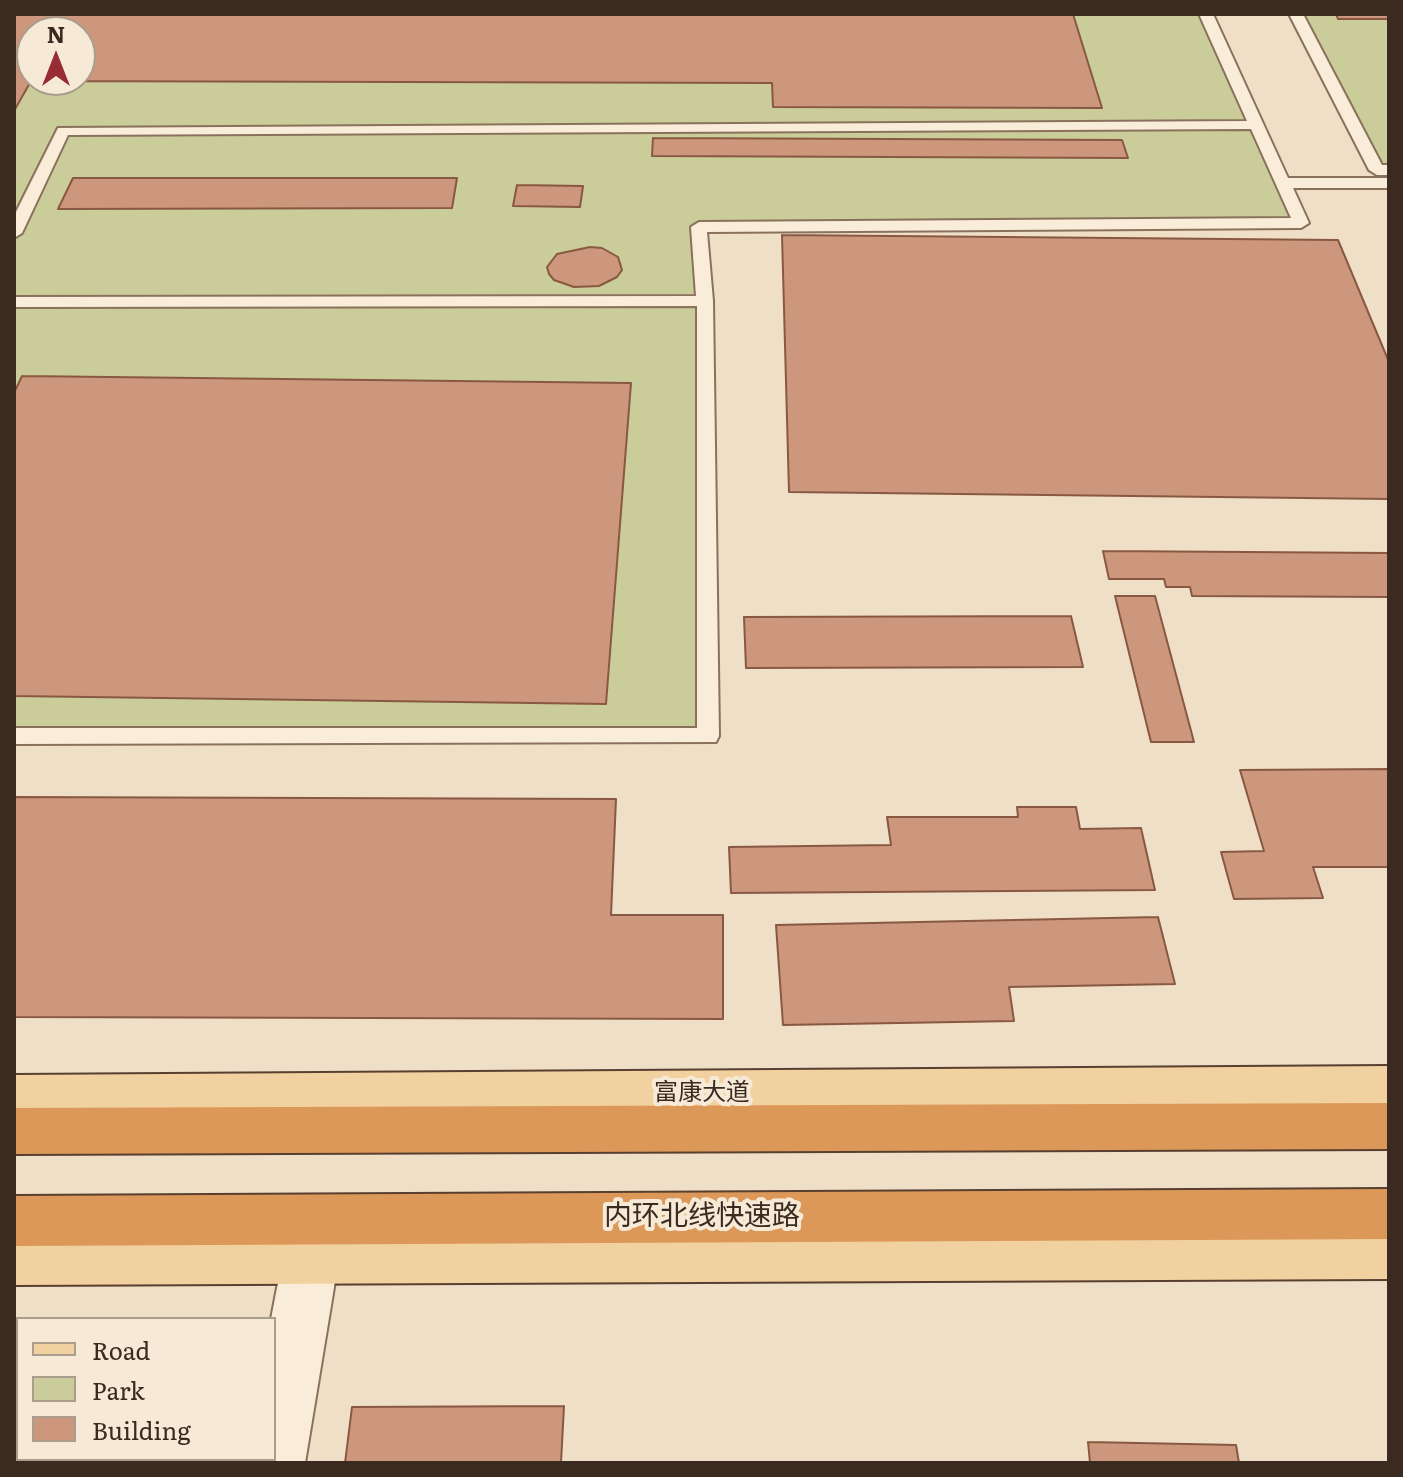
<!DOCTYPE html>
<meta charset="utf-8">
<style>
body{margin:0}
#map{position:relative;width:1403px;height:1477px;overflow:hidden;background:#eedfc6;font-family:Literata,serif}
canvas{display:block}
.frame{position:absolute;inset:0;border:16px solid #3a2a1f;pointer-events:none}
.legend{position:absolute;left:16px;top:1317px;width:260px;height:144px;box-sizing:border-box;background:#f6ead6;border:2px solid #ab9d8d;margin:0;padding:10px 14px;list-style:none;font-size:24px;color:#3a2a1f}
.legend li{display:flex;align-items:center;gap:16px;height:40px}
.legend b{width:40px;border:2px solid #ab9d8d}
.north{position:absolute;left:16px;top:16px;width:80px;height:80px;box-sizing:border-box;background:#f6ead6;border:2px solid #ab9d8d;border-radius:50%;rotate:0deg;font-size:22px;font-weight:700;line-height:32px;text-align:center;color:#3a2a1f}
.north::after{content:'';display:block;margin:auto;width:28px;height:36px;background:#982c35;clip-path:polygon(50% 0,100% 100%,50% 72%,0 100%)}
</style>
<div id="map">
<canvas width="1403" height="1477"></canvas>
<div class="frame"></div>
<ul class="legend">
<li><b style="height:10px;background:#f0d19f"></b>Road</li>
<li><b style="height:22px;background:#cacc9a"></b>Park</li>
<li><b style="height:22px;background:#cc977c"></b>Building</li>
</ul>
<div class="north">N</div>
</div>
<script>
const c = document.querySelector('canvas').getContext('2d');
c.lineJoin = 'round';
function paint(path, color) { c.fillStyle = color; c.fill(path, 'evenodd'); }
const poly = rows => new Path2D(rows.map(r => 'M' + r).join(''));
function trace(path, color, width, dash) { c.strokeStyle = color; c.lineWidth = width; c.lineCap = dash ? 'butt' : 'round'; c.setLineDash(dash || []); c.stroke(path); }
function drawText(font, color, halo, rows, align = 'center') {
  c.font = font + ' Literata,"Noto Sans SC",serif'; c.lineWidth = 8; c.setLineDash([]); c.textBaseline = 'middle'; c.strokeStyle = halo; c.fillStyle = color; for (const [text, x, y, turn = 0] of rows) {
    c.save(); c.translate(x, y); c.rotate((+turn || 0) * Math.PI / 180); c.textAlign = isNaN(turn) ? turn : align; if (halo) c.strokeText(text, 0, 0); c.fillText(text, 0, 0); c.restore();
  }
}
paint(poly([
 [14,14,1206,14,1301,223,699,227,708,736,14,736],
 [32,32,80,32,80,80,32,80],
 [1296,14,1389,14,1389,170,1377,170]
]), '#cacc9a');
const building = poly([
 [14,14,1073,14,1102,108,773,107,772,83,31,81,14,111,14,14],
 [32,32,80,32,80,80,32,80,32,32],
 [1336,14,1389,14,1389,19,1338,19,1336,14],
 [653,138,1122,140,1128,158,652,156,653,138],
 [73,178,457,178,452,208,58,209,73,178],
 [517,185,583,186,580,207,513,206,517,185],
 [782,235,1338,240,1389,362,1389,499,789,492,782,235],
 [590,247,602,248,618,257,622,270,617,277,599,286,574,287,554,280,549,274,547,267,557,254,590,247],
 [22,376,631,383,606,704,14,696,14,393,22,376],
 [1103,551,1389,553,1389,597,1192,596,1190,587,1166,587,1164,579,1109,579,1103,551],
 [1115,596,1155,596,1194,742,1151,742,1115,596],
 [1071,616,1083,667,746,668,744,617,1071,616],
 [1389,769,1389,867,1313,867,1323,898,1234,899,1221,852,1264,851,1240,770,1389,769],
 [14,797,616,799,611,915,723,915,723,1019,14,1017,14,797],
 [1017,807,1076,807,1080,829,1141,828,1155,890,731,893,729,847,891,845,887,817,1018,817,1017,807],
 [1158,917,1175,984,1009,987,1014,1021,783,1025,776,925,1158,917],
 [14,1397,18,1397,18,1459,211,1459,210,1463,14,1463,14,1397],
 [564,1406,561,1463,345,1463,352,1407,564,1406],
 [1088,1442,1236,1445,1239,1463,1090,1463,1088,1442]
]);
paint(building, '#cc977c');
trace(building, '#895842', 2);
const lane = poly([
 [1199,14,1213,14,1288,178,1389,178,1389,188,1293,188,1309,223,1301,228,707,232,713,301,719,736,716,742,14,744,14,728,697,728,697,306,14,307,14,297,696,296,691,227,699,222,1291,218,1251,129,68,135,22,233,14,238,14,216,58,128,1247,121,1199,14],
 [1289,14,1303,14,1382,165,1389,165,1389,175,1377,175,1369,170,1289,14]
]);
const street = poly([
 [311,1231,331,1239,339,1257,305,1463,245,1463,245,1459,274,1459,274,1319,271,1319,283,1257,291,1239,311,1231]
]);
const primary = poly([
 [1389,1066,1389,1112,14,1121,14,1075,1389,1066],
 [1389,1227,1389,1279,14,1285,14,1233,1389,1227]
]);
const highway = poly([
 [1389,1103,1389,1149,14,1154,14,1108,1389,1103],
 [1389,1189,1389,1239,14,1246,14,1196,1389,1189]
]);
trace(lane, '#8a715c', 4);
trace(street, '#8a715c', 4);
trace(primary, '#583f30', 4);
trace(highway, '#583f30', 4);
paint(lane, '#f9edda');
paint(street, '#f9edda');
paint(primary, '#f0d19f');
paint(highway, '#dc9858');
drawText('24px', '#3a2a1f', '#f6ead6', [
 ["富康大道",702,1093]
]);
drawText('28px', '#3a2a1f', '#f6ead6', [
 ["内环北线快速路",702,1217]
]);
</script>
